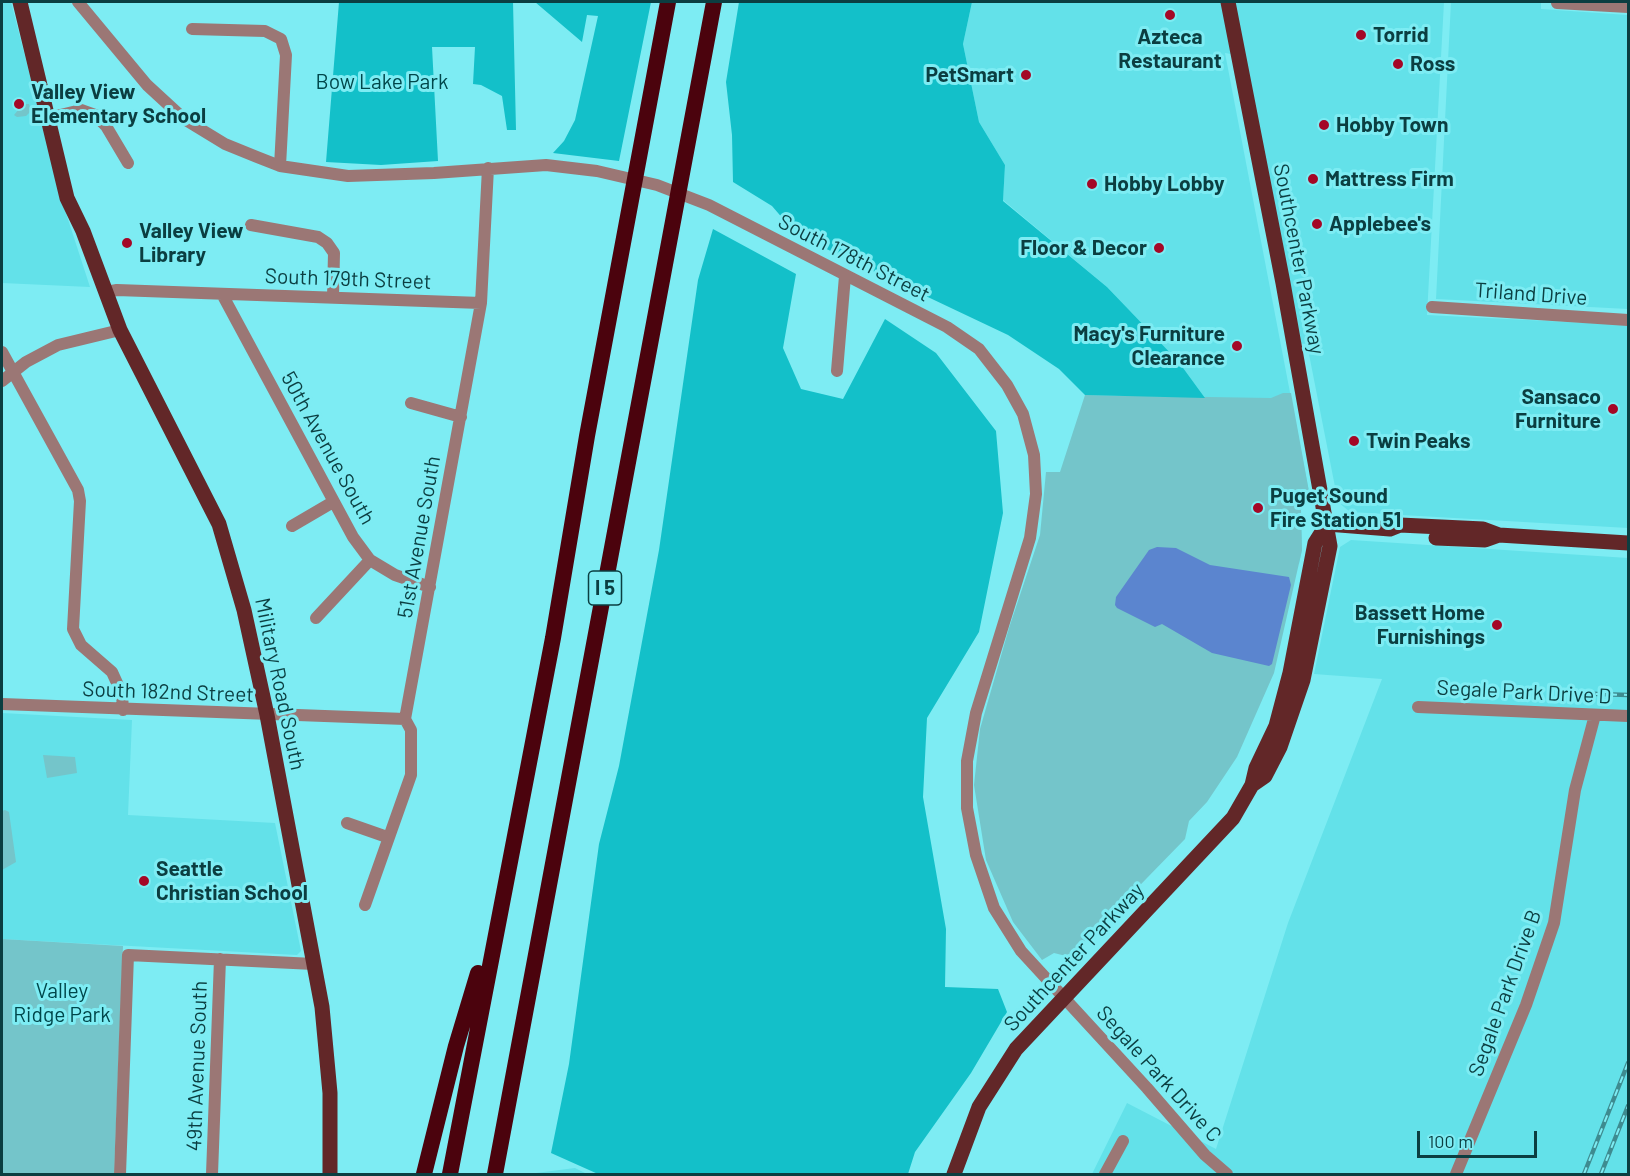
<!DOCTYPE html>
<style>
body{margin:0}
#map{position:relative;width:1630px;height:1176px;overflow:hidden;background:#7decf3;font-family:Barlow,sans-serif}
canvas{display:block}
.frame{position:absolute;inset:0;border:3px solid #0b3e41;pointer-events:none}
.scale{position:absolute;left:1417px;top:1131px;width:120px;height:27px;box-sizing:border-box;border:3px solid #0b3e41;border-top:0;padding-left:8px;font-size:18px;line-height:21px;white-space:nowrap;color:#0b3e41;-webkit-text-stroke:4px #7decf3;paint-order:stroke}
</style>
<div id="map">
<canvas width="1630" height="1176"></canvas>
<div class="frame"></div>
<div class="scale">100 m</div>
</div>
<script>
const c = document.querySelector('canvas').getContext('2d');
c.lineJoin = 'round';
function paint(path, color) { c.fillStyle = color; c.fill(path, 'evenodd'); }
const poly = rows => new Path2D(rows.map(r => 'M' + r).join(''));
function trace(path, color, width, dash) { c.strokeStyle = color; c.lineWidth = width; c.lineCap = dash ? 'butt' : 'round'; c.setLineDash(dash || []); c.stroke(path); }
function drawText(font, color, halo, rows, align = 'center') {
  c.font = font + ' Barlow,sans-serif'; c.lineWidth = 6; c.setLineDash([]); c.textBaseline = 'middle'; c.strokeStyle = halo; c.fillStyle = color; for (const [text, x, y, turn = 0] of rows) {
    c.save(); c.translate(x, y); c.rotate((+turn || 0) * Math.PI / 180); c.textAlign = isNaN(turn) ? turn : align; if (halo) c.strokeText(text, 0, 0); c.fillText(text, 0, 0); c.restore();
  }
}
paint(poly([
 [2,2,11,2,64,207,90,287,2,283],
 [972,2,1444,2,1427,315,1628,325,1628,528,1350,512,1338,502,1307,344,1294,343,1237,55,1225,53,1310,497,1301,510,1302,550,1299,564,1147,531,1205,398,1178,361,1107,287,1003,200,1005,165,979,122,963,44],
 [1451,2,1541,2,1541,9,1628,15,1628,309,1436,299],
 [1351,540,1628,558,1628,1174,1092,1174,1127,1103,1216,1149,1288,923,1382,679,1314,674,1340,547],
 [2,713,132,720,128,815,275,823,301,951,297,955,2,939],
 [575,1168,587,1174,528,1174]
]), '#63e1e9');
paint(poly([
 [23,104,29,104,31,111,26,116,17,117,14,115],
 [1283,393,1291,393,1310,497,1301,510,1302,550,1274,673,1237,757,1207,802,1189,821,1185,839,1070,957,1054,953,1042,960,1013,922,986,860,974,785,980,729,1009,628,1040,535,1046,472,1060,472,1085,395,1271,398],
 [43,755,75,757,77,773,47,778],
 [5,810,9,812,16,862,2,870,2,811],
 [2,939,123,946,114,1174,2,1174]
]), '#74c5ca');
paint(poly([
 [339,2,513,2,516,130,507,130,502,96,481,85,473,84,475,47,432,47,438,161,381,165,326,162],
 [535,2,651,2,619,161,553,153,564,141,575,120,598,16,587,15,582,42],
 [739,2,972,2,963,44,979,122,1005,165,1003,201,1107,287,1178,361,1205,398,1085,395,1059,369,1008,335,797,235,772,206,733,182,732,135,726,82],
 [713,229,796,274,783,348,801,389,843,399,885,319,936,353,996,431,1003,513,979,632,927,718,923,797,946,929,945,987,998,989,1007,1012,971,1073,915,1152,908,1174,598,1174,551,1153,569,1064,599,844,619,766,659,550,698,280]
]), '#13c0c9');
paint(poly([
 [1157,547,1176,548,1210,565,1289,577,1291,585,1272,664,1269,666,1212,653,1162,624,1155,627,1117,608,1115,605,1116,597,1149,550]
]), '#5b85cf');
trace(poly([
 [78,2,147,85,184,119,225,144,257,157,280,166,348,176,434,173,546,165,597,171,657,185,709,205,947,327,979,349,1007,385,1023,414,1034,455,1036,494,1030,538,976,713,967,761,967,808,976,855,994,908,1021,951,1147,1088,1205,1155,1227,1174],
 [1557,3,1628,7],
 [192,29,265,31,281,39,286,55,280,166],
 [48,118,81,110,95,115,106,126,128,163],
 [251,225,318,237,327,243,334,253,333,297],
 [106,292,117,290,481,303],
 [222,294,353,537,370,560,395,575,430,587],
 [1432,307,1628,320],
 [2,352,78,490,80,501,73,629,81,645,112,672,122,694,123,710],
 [837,371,845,276],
 [2,381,26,362,58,345,120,330],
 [411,403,461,417],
 [292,526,333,502],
 [316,618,370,560],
 [2,704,405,719],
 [1418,707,1628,716],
 [347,823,387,837],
 [365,905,411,775,411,730,405,719,481,303,488,168],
 [120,1174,128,955,314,964],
 [212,1174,220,959],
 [1105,1174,1123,1141],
 [1456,1174,1526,1005,1554,923,1575,790,1595,715]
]), '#9b7775', 12);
trace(poly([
 [20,2,67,198,83,231,120,330,219,524,244,610,267,715,322,1007,330,1093,330,1174],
 [1228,2,1283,283,1330,546,1303,680,1280,747,1265,776,1252,785],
 [1327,524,1390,529,1400,525,1483,529,1499,535,1628,543],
 [1436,538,1485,540,1499,535],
 [954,1174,979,1107,1016,1049,1233,818,1252,785,1256,768,1276,726,1290,673,1315,543,1327,524]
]), '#622728', 15);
trace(poly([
 [424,1174,456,1046,478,973],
 [450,1174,553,638,587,436,668,2],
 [495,1174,714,2]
]), '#4b030d', 16);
const rail = poly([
 [1568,693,1628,695],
 [1584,1174,1628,1063],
 [1601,1174,1628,1106]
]);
trace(rail, '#3e8b90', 4.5);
trace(rail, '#7decf3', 2, [7]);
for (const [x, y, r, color] of [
 [1170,15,6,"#a40726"],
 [1361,35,6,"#a40726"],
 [1398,64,6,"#a40726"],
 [1026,75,6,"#a40726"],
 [19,104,6,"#a40726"],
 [1324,125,6,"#a40726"],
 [1313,179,6,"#a40726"],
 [1092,184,6,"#a40726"],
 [1317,224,6,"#a40726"],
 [127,243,6,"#a40726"],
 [1159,248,6,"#a40726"],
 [1237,346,6,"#a40726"],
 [1613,409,6,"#a40726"],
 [1354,441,6,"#a40726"],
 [1258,508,6,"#a40726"],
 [1497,625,6,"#a40726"],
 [144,881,6,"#a40726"]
]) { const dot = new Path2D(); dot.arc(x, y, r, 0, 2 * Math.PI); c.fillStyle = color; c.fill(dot); trace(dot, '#7decf3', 2); }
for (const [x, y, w] of [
 [605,588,33]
]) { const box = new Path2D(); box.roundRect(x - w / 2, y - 17, w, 34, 4.5); c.fillStyle = '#7decf3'; c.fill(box); trace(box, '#0b3e41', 1.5); }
drawText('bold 20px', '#0b3e41', null, [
 ["I 5",605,588]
]);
drawText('bold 21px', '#0b3e41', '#7decf3', [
 ["Torrid",1373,35],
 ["Azteca",1170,37,"center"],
 ["Restaurant",1170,61,"center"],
 ["Ross",1410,64],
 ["PetSmart",1014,75,"right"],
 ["Valley View",31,92],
 ["Elementary School",31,116],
 ["Hobby Town",1336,125],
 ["Mattress Firm",1325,179],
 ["Hobby Lobby",1104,184],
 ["Applebee's",1329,224],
 ["Valley View",139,231],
 ["Library",139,255],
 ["Floor & Decor",1147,248,"right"],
 ["Macy's Furniture",1225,334,"right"],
 ["Clearance",1225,358,"right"],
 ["Sansaco",1601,397,"right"],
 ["Furniture",1601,421,"right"],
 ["Twin Peaks",1366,441],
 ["Puget Sound",1270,496],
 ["Fire Station 51",1270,520],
 ["Bassett Home",1485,613,"right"],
 ["Furnishings",1485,637,"right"],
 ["Seattle",156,869],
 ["Christian School",156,893]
], 'left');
drawText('21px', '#00464a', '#7decf3', [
 ["Bow Lake Park",382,82],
 ["Valley",62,991],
 ["Ridge Park",62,1015]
]);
drawText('21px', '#0b3e41', '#7decf3', [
 ["South 178th Street",854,258,27],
 ["Southcenter Parkway",1299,259,79],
 ["South 179th Street",348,279,2],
 ["Triland Drive",1531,294,4],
 ["50th Avenue South",328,448,61],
 ["51st Avenue South",419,537,-80],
 ["Military Road South",280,684,78],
 ["South 182nd Street",168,692,2],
 ["Segale Park Drive D",1524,692,3],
 ["Southcenter Parkway",1074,957,-47],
 ["Segale Park Drive B",1505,993,-70],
 ["49th Avenue South",197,1066,-88],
 ["Segale Park Drive C",1159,1074,48]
]);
</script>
